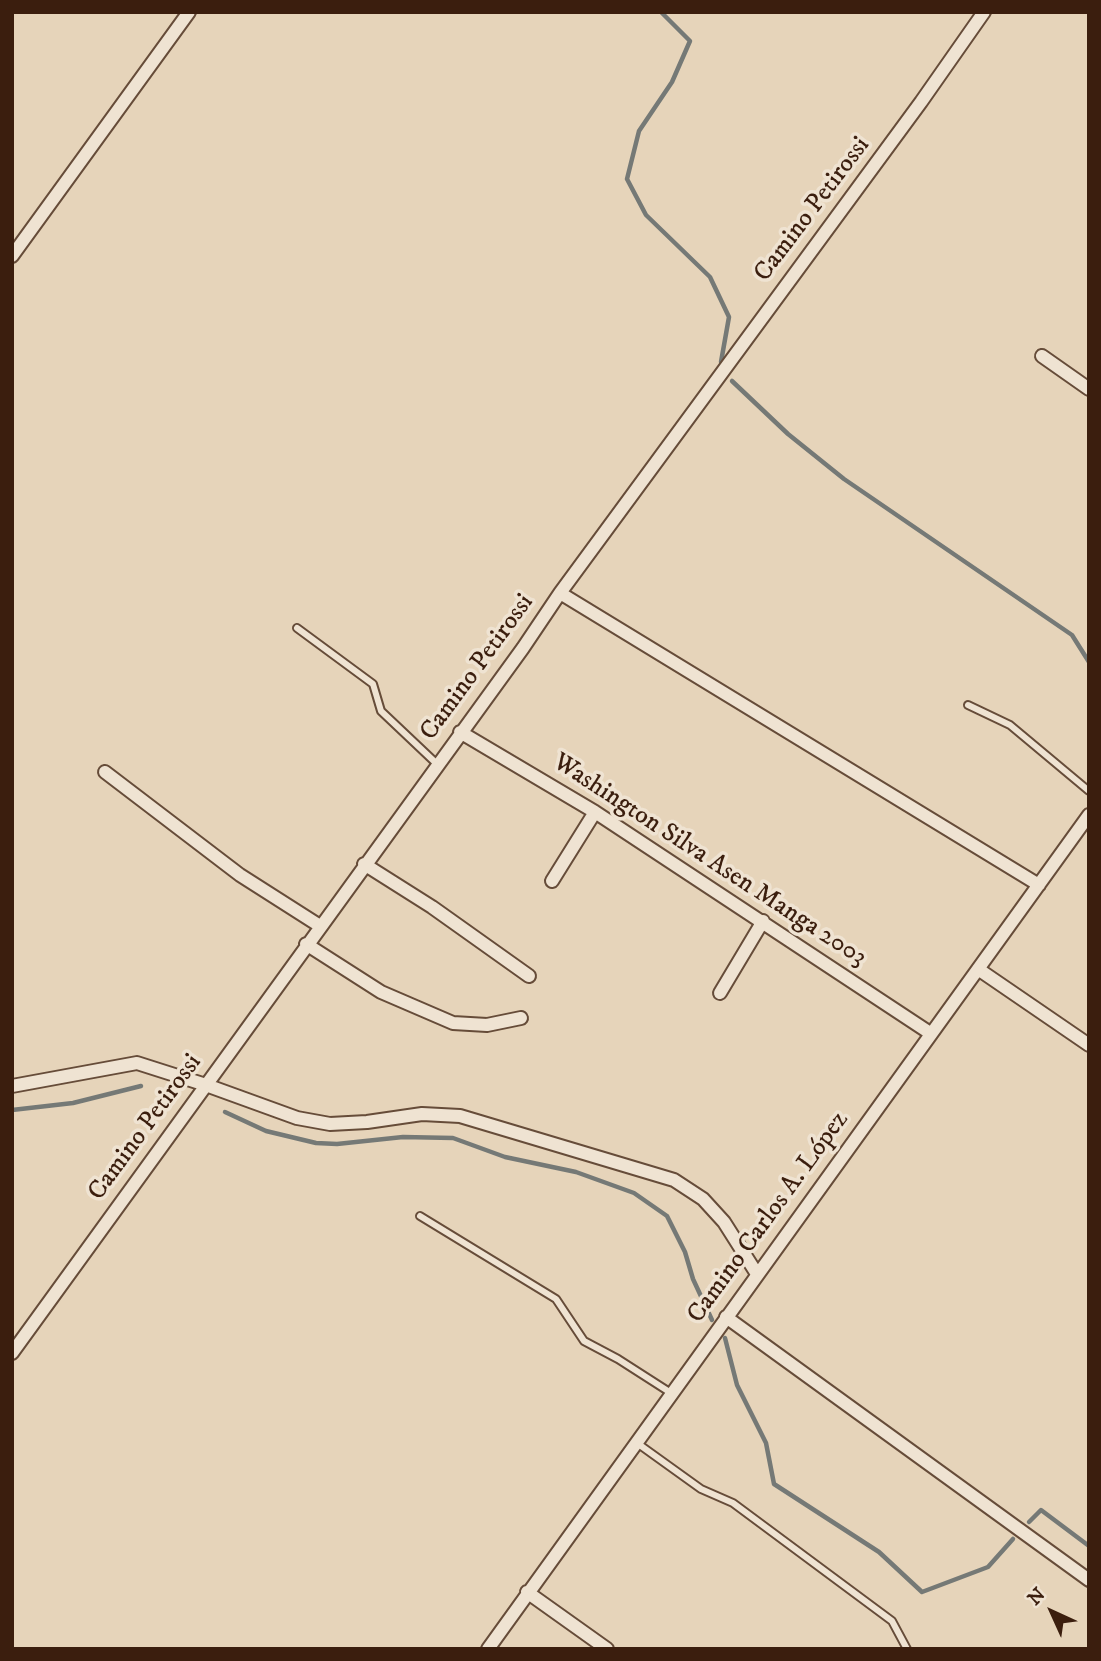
<!DOCTYPE html>
<meta charset="utf-8">
<style>
body{margin:0}
#map{position:relative;width:1101px;height:1661px;overflow:hidden;background:#e6d4ba;font-family:"IM FELL DW Pica",serif}
canvas{display:block}
.frame{position:absolute;inset:0;border:14px solid #3b1e0e;pointer-events:none}
.north{position:absolute;left:1017px;top:1577px;width:70px;height:70px;-webkit-text-stroke:5px #efe3d2;paint-order:stroke;rotate:315deg;font-size:19px;font-weight:700;line-height:28px;text-align:center;color:#3b1e0e}
.north::after{content:'';display:block;margin:auto;width:24px;height:32px;background:#3b1e0e;clip-path:polygon(50% 0,100% 100%,50% 72%,0 100%)}
</style>
<div id="map">
<canvas width="1101" height="1661"></canvas>
<div class="frame"></div>
<div class="north">N</div>
</div>
<script>
const c = document.querySelector('canvas').getContext('2d');
c.lineJoin = 'round';
const poly = rows => new Path2D(rows.map(r => 'M' + r).join(''));
function trace(path, color, width, dash) { c.strokeStyle = color; c.lineWidth = width; c.lineCap = dash ? 'butt' : 'round'; c.setLineDash(dash || []); c.stroke(path); }
function drawText(font, color, halo, rows, align = 'center') {
  c.font = font + ' "IM FELL DW Pica",serif'; c.lineWidth = 7; c.setLineDash([]); c.textBaseline = 'middle'; c.strokeStyle = halo; c.fillStyle = color; for (const [text, x, y, turn = 0] of rows) {
    c.save(); c.translate(x, y); c.rotate((+turn || 0) * Math.PI / 180); c.textAlign = isNaN(turn) ? turn : align; if (halo) c.strokeText(text, 0, 0); c.fillText(text, 0, 0); c.restore();
  }
}
trace(poly([
 [661,12,690,41,672,82,639,131,627,179,646,215,710,277,729,317,721,362],
 [732,381,788,434,844,479,1072,635,1089,662],
 [12,1110,73,1103,141,1086],
 [225,1112,266,1131,316,1143,337,1144,403,1137,453,1138,505,1157,576,1172,634,1193,667,1216,685,1252,693,1279,712,1320],
 [725,1338,737,1385,766,1443,774,1484,879,1552,922,1592,988,1567,1013,1539],
 [1029,1522,1041,1510,1089,1546]
]), '#757976', 4.5);
const service = poly([
 [297,628,373,684,381,711,437,764],
 [968,705,1010,725,1089,791],
 [420,1216,556,1299,584,1341,618,1359,671,1393],
 [637,1443,701,1489,733,1503,892,1621,907,1649]
]);
const minor = poly([
 [12,256,189,12],
 [1042,356,1089,389],
 [560,593,1039,885],
 [460,732,595,812,930,1033],
 [105,772,240,875,320,926],
 [364,864,432,907,529,976],
 [552,881,595,812],
 [306,944,381,992,453,1023,487,1025,521,1018],
 [978,969,1089,1045],
 [720,993,763,921],
 [12,1086,137,1063,206,1085,297,1118,330,1124,367,1122,422,1114,460,1116,674,1180,703,1199,724,1222,757,1274],
 [726,1317,1089,1580],
 [12,1353,523,648,560,593,921,102,984,12],
 [527,1592,607,1649],
 [488,1649,1089,815]
]);
trace(service, '#664c39', 10);
trace(minor, '#664c39', 16);
trace(service, '#efe3d2', 6);
trace(minor, '#efe3d2', 12);
drawText('26px', '#3b1e0e', '#efe3d2', [
 ["Camino Petirossi",813,210,-53],
 ["Camino Petirossi",478,668,-54],
 ["Washington Silva Asen Manga 2003",709,861,33],
 ["Camino Petirossi",146,1128,-54],
 ["Camino Carlos A. López",769,1218,-54]
]);
</script>
